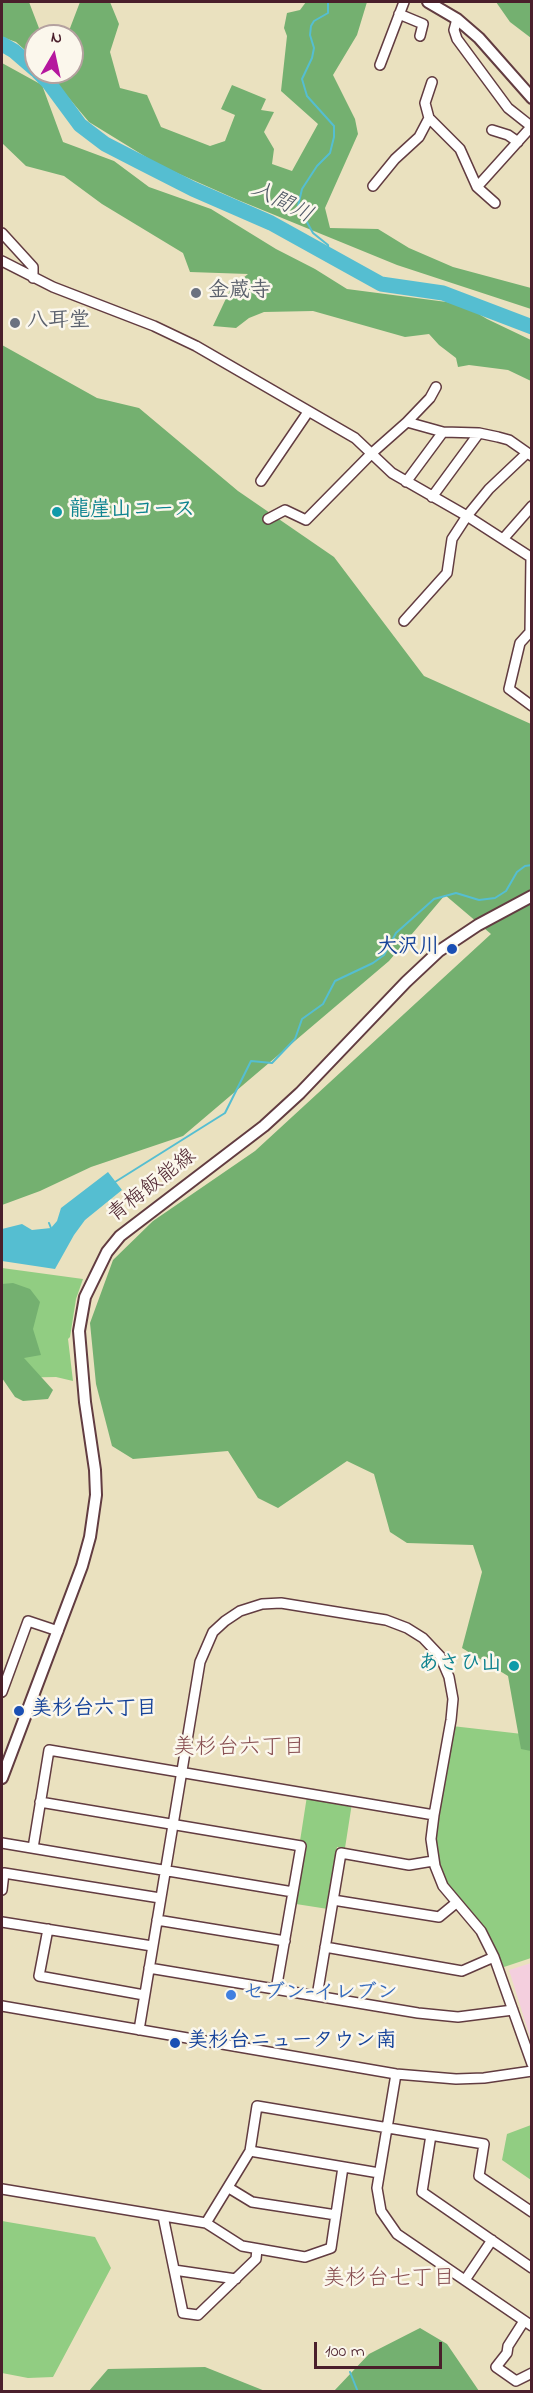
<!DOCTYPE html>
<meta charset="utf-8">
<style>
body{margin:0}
#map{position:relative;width:533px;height:2393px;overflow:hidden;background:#eae1bf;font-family:"Indie Flower",sans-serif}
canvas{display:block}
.frame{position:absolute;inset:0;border:3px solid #4a1f2b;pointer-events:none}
.north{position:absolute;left:24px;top:24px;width:60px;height:60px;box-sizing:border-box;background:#fbf7ec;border:2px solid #b4a19f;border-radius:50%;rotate:9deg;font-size:16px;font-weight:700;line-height:24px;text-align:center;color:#4a1f2b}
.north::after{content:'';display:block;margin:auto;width:21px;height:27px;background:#b5179e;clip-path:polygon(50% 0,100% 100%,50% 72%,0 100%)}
.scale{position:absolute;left:314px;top:2342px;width:128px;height:27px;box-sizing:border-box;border:3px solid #4a1f2b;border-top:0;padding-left:8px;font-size:18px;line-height:21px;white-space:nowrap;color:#4a1f2b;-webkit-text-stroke:4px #fbf7ec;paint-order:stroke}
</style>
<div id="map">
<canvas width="533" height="2393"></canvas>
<div class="frame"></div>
<div class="north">N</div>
<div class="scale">100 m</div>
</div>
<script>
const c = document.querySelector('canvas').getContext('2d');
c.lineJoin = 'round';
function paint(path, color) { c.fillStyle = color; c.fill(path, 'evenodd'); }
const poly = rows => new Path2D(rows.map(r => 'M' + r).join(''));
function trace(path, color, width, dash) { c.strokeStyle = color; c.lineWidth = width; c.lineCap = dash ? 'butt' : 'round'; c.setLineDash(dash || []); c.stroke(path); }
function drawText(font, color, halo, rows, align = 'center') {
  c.font = font + ' "Indie Flower","Klee One",sans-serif'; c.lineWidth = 5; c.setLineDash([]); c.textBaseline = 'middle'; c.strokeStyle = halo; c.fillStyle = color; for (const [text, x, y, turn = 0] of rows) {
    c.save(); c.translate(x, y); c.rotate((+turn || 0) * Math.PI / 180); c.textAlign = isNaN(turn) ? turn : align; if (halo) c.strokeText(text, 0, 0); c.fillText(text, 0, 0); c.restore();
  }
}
paint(poly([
 [531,1963,532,1963,531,2040,509,1970]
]), '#f4cfde');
paint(poly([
 [2,1268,83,1279,76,1299,70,1337,68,1339,73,1381,56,1377,2,1378],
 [452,1726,531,1735,531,1958,504,1967,489,1938,448,1887,438,1863,436,1823],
 [307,1796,352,1803,345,1848,337,1847,328,1909,296,1904,305,1842,300,1841],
 [531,2125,532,2125,531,2180,502,2160,507,2134],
 [2,2221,95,2237,111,2268,53,2377,28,2378,2,2373]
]), '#91cd82');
paint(poly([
 [2,2,29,2,42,36,36,36,36,60,16,42,2,37],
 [80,2,110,2,119,24,110,52,120,88,147,95,161,127,210,146,225,141,235,115,221,109,232,85,266,99,261,110,274,112,264,132,274,149,272,164,292,171,318,124,281,91,287,36,284,28,287,13,300,10,306,2,367,2,357,35,333,75,355,119,358,134,325,208,330,228,378,229,409,248,453,267,531,288,531,309,397,265,238,200,159,165,89,122,47,72,72,72,72,36,67,36],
 [496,2,531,2,531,38,510,22],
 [2,63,42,85,63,142,114,161,149,187,211,209,276,249,315,269,347,289,462,304,487,319,531,340,531,381,508,370,469,365,458,367,456,358,439,345,429,334,405,337,313,311,264,312,249,318,236,328,213,326,231,288,248,274,190,272,183,253,102,204,64,176,26,166,2,143],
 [2,345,97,398,139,408,238,491,334,557,424,676,531,724,531,1751,521,1749,508,1676,462,1648,482,1572,473,1545,407,1543,390,1532,374,1474,347,1461,278,1508,258,1498,228,1451,133,1459,112,1446,96,1384,90,1323,113,1260,153,1221,255,1151,491,934,445,895,389,961,183,1136,91,1167,40,1191,2,1205],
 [13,1283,30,1289,40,1302,33,1329,41,1355,24,1358,53,1390,48,1399,23,1401,15,1397,2,1378,2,1284],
 [420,2328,447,2344,479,2391,334,2391,369,2354],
 [205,2367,265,2391,89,2391,108,2369]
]), '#74b070');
paint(poly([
 [108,1172,122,1190,85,1220,74,1235,55,1269,2,1261,2,1229,22,1224,32,1230,51,1228,57,1221,61,1208]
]), '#55bed1');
trace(poly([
 [328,2,328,13,314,21,311,26,310,35,314,48,312,58,302,79,307,96,334,126,334,137,330,153,317,166,302,189,298,206,313,233,328,245,329,255],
 [115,1182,225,1113,251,1061,272,1063,295,1039,302,1019,323,1004,335,981,373,963,384,955,396,933,434,899,456,893,479,900,495,898,506,891,517,872,525,866,532,865],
 [49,1223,51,1228],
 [350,2372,358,2392]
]), '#55bed1', 2);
trace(poly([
 [2,44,14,51,36,70],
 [38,72,49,83,80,125,105,144,138,161,193,189,271,223,381,284,443,293,532,327]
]), '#55bed1', 15);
const minor = poly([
 [399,14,423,24,420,36],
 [457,19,454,30,457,39,508,108,532,127],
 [380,65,404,2],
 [432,82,425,103,429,118,460,149,477,187,495,203],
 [492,130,508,135,518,142],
 [373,186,395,159,419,137,429,118],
 [477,187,531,127],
 [2,233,33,267,33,278],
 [2,261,53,287,154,326,196,346,355,438,392,473,467,516,532,558],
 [407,422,430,398,436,387],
 [261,481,308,412],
 [406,482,443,432],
 [432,497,479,433],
 [268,519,285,510,306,520,372,453,407,422,443,432,479,433,498,437,509,440,532,456],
 [503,539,532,506],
 [531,557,530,632,520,643,509,689,532,706],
 [404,621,447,573,452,539,467,516,489,489,527,453],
 [2,1692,28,1621,58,1631],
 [40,1802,301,1846,276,1990],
 [2,1843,293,1892],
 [33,1848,49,1750,434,1815,431,1839,435,1866,443,1886,481,1931,494,1957,532,2064],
 [2,1890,4,1873,160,1898],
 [333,1900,439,1917,456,1903],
 [157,1920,285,1941],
 [2,1922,152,1946],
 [48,1929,39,1976,144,1995],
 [325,1947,462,1971,494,1957],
 [149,1968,418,2013,458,2017,513,2010],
 [317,1996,341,1853,409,1865,433,1861],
 [2,2006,396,2074,456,2079,484,2078,532,2071],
 [139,2030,200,1662,213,1632,225,1621,240,1611,262,1604,281,1603,386,1620,407,1628,423,1638,440,1656,449,1677,453,1699,451,1720,434,1815],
 [396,2074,377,2188,381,2211,397,2234,532,2326],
 [431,2135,422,2192,532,2268],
 [250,2151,379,2173],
 [229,2188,252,2202,336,2215],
 [2,2189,206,2223,250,2151,257,2106,484,2144,479,2176,532,2212],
 [163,2216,183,2313,198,2315,256,2259,257,2249],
 [206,2223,242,2246,305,2257,331,2248,343,2167],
 [174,2270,236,2279],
 [465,2280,492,2240],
 [524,2321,508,2346,507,2353,496,2367,516,2381,532,2373]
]);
const major = poly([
 [428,2,457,19,479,38,532,98],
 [2,1778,82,1566,90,1537,96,1495,95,1470,85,1402,79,1331,85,1297,107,1252,120,1236,264,1126,300,1093,406,982,439,951,478,925,532,896]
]);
trace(minor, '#623c41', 12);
trace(major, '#623c41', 14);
trace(minor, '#fff', 9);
trace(major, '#fff', 10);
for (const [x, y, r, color] of [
 [196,293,6,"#6b7280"],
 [15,323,6,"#6b7280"],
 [57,512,6,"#0f9aa8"],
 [452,949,6,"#1a4fb4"],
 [514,1666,6,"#0f9aa8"],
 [19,1711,6,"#1a4fb4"],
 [231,1995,6,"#3f7fe0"],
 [175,2043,6,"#1a4fb4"]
]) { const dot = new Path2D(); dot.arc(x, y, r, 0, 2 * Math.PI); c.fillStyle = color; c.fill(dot); trace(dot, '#fbf7ec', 2); }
drawText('bold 21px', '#5b616d', '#fbf7ec', [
 ["金蔵寺",208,293],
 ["八耳堂",27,323]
], 'left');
drawText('bold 21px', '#0d838f', '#fbf7ec', [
 ["龍崖山コース",69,512],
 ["あさひ山",502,1666,"right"]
], 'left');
drawText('bold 21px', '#164399', '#fbf7ec', [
 ["大沢川",440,949,"right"],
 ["美杉台六丁目",31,1711],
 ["美杉台ニュータウン南",187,2043]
], 'left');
drawText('21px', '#4a1f2b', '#fbf7ec', [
 ["青梅飯能線",153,1187,-38]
]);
drawText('bold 21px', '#366cbe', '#fbf7ec', [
 ["セブン-イレブン",243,1995]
], 'left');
drawText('italic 22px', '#4e5765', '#fbf7ec', [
 ["入間川",281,204,27]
]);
drawText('22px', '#884f52', '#fbf7ec', [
 ["美杉台六丁目",239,1749],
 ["美杉台七丁目",389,2280]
]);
</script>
